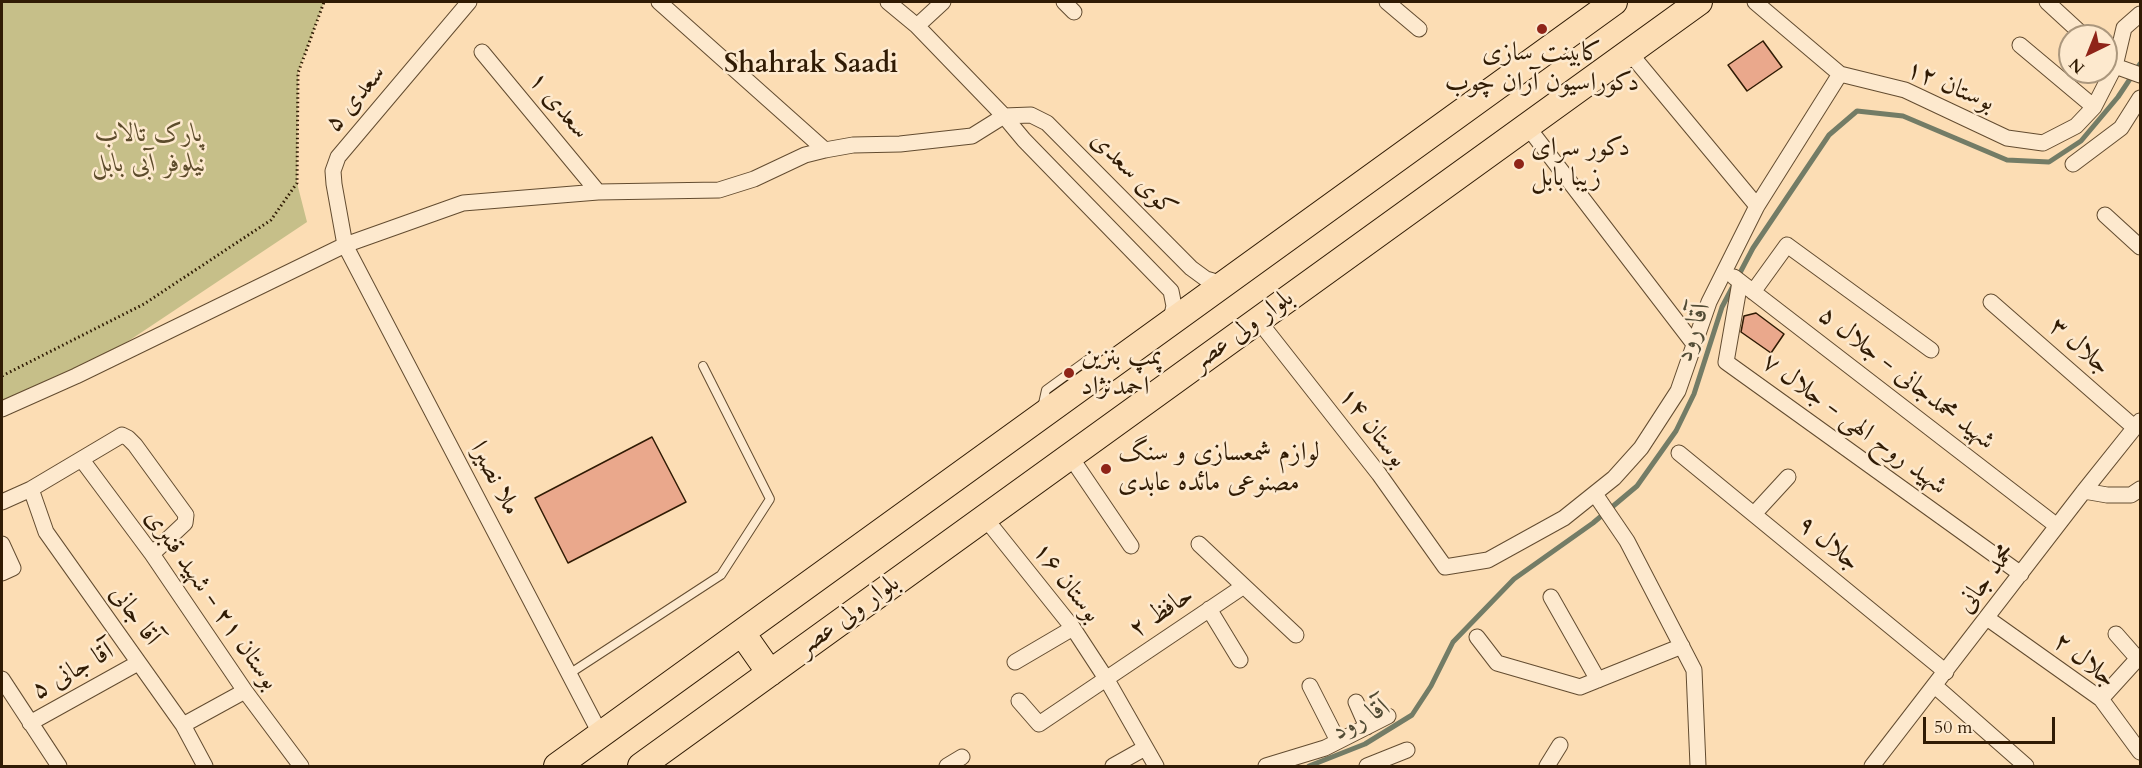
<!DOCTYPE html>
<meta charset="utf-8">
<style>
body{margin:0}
#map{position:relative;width:2142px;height:768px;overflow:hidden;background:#fcddb4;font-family:Cardo,serif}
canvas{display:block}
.frame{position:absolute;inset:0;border:3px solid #301b04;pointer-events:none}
.north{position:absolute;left:2058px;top:24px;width:60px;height:60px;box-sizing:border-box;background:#fde9ce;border:2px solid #ab977d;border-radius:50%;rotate:223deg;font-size:16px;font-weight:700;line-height:24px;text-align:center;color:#301b04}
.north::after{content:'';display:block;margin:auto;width:21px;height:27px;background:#8f2418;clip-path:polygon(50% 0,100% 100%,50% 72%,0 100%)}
.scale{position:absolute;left:1923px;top:717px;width:132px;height:27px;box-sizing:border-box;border:3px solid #301b04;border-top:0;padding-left:8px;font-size:18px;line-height:21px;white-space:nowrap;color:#301b04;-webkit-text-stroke:4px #fde9ce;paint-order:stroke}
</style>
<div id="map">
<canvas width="2142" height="768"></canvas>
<div class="frame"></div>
<div class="north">N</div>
<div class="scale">50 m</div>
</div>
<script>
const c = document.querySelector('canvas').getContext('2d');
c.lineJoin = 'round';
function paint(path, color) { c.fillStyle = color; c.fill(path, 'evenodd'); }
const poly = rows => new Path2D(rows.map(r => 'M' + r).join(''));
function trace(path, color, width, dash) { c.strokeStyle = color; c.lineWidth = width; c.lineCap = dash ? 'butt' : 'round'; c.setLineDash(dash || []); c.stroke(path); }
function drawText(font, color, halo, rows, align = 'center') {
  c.font = font + ' Cardo,Amiri,serif'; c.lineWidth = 5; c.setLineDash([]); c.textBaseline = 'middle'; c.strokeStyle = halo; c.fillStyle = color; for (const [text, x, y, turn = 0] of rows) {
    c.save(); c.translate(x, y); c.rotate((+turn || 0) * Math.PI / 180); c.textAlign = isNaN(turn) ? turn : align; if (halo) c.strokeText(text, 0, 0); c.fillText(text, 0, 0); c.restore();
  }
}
paint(poly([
 [2,2,324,2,298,72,297,183,307,222,76,376,2,409]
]), '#c6bf89');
trace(poly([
 [1309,766,1365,744,1412,715,1431,686,1453,642,1514,579,1593,523,1637,486,1676,431,1694,394,1722,307,1753,248,1829,135,1857,111,1903,116,2007,160,2049,162,2081,141,2118,97,2140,64]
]), '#737c66', 5);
const building = poly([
 [1763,41,1782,67,1747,91,1728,65,1763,41],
 [1756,313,1784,334,1771,353,1741,332,1744,316,1756,313],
 [652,437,686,502,568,563,535,498,652,437]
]);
paint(building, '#eaa88c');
trace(building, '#301b04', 1.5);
const service = poly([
 [1042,408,1046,390,1090,358,1101,367],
 [569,674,721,575,770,499,703,366]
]);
const minor = poly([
 [469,2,338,157,333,171,334,184,345,245,601,735],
 [659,2,825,150],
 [1064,2,1074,12],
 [1387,2,1419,29],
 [1755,2,1840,74,1905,90,2007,138,2043,143,2076,126,2094,107,2115,66,2124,28,2140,14],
 [2047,2,2084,36],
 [917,26,943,2],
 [2020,45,2094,107],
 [482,52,598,192],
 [1629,52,1757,206],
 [2115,66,2140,75],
 [1527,126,1694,344],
 [2073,164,2121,128,2140,98],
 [2105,215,2140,247],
 [1734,277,2057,526],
 [1740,282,1726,362,2021,574],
 [1753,292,1787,245,1931,350],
 [1991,302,2135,428],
 [1258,320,1379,474,1445,567,1488,560,1564,518,1614,478,1641,448,1678,391,1709,302,1757,206,1840,74],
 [1170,323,1174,306,1171,291,1024,140,1004,116,1031,115,1047,123,1191,268,1206,279,1223,284],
 [2,409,76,376,345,245,463,203,598,192,719,190,754,179,805,155,825,150,853,145,900,144,972,136,1004,116,917,26,888,2],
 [1679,453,1946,672],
 [1070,456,1131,546],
 [82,460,152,554,245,691,301,766],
 [31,489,46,532,183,725,205,766],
 [2084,491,2107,495,2131,495,2140,489],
 [1595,494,1627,541,1694,670,1698,766],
 [2,502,31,489,122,435,128,438,135,445,186,515,185,523,152,554],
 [1754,514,1788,477],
 [985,518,1073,628,1107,680,1156,766],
 [1199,544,1296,635],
 [2,573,13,568,2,544],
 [1551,597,1598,680],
 [1209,609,1240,660],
 [1987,618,2101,699,2140,752],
 [2116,634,2138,659],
 [1477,637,1497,663,1580,687,1682,646],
 [1015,662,1073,628],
 [2,679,59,766],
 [1310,686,1338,741],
 [1935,686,2026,766],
 [2101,699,2140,656],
 [1019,701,1039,724,1244,586],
 [1356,702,1367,727],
 [30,723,138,663],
 [183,725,245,691],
 [947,766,962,757],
 [1113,766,1145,748],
 [1266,766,1325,748,1388,716],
 [1367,766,1407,750],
 [1547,766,1560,745],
 [1872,766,2084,491,2140,421]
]);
const primary = poly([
 [742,633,770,673],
 [557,766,1614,2],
 [641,766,1699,2]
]);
trace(service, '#634c30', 10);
trace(minor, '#634c30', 17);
trace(primary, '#301b04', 28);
trace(poly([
 [2,376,144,304,271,220,297,183,298,73,324,2]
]), '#301b04', 3, [1.5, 3]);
trace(service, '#fde9ce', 8);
trace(minor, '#fde9ce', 15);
trace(primary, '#fcddb4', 26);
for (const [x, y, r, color] of [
 [1542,29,6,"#8f2418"],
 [1519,164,6,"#8f2418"],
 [1069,373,6,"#8f2418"],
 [1106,469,6,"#8f2418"]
]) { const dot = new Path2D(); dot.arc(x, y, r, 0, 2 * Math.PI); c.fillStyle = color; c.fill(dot); trace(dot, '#fde9ce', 2); }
drawText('26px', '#301b04', '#fde9ce', [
 ["کابینت سازی",1542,54,"center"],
 ["دکوراسیون آران چوب",1542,84,"center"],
 ["دکور سرای",1531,149],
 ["زیبا بابل",1531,179],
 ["پمپ بنزین",1081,358],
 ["احمدنژاد",1081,388],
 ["لوازم شمعسازی و سنگ",1118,454],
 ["مصنوعی مائده عابدی",1118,484]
], 'left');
drawText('26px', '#301b04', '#fde9ce', [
 ["بوستان ۱۲",1950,87,23],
 ["سعدی ۵",356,99,-50],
 ["سعدی ۱",558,106,50],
 ["کوی سعدی",1133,175,45],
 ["بلوار ولی عصر",1243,331,-36],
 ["جلال ۳",2079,347,41],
 ["شهید محمدجانی - جلال ۵",1906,379,38],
 ["شهید روح الهی - جلال ۷",1854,425,36],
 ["بوستان ۱۴",1372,428,52],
 ["ملا نصیرا",494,479,62],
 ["جلال ۹",1828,544,39],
 ["محمد جانی",1987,579,-53],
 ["بوستان ۱۶",1066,583,52],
 ["بوستان ۲۱ - شهید قنبری",211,600,55],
 ["حافظ ۲",1162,613,-34],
 ["آقا جانی",134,616,54],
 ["بلوار ولی عصر",849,616,-36],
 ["جلال ۲",2084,661,38],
 ["آقا جانی ۵",73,672,-29]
]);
drawText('italic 26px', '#5d4c2c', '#fde9ce', [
 ["پارک تالاب",149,135],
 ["نیلوفر آبی بابل",149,165]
]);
drawText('bold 27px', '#301b04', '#fde9ce', [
 ["Shahrak Saadi",811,66]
]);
drawText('italic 27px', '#524c35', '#fde9ce', [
 ["آقا رود",1694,332,-71],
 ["آقا رود",1362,720,-28]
]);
</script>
